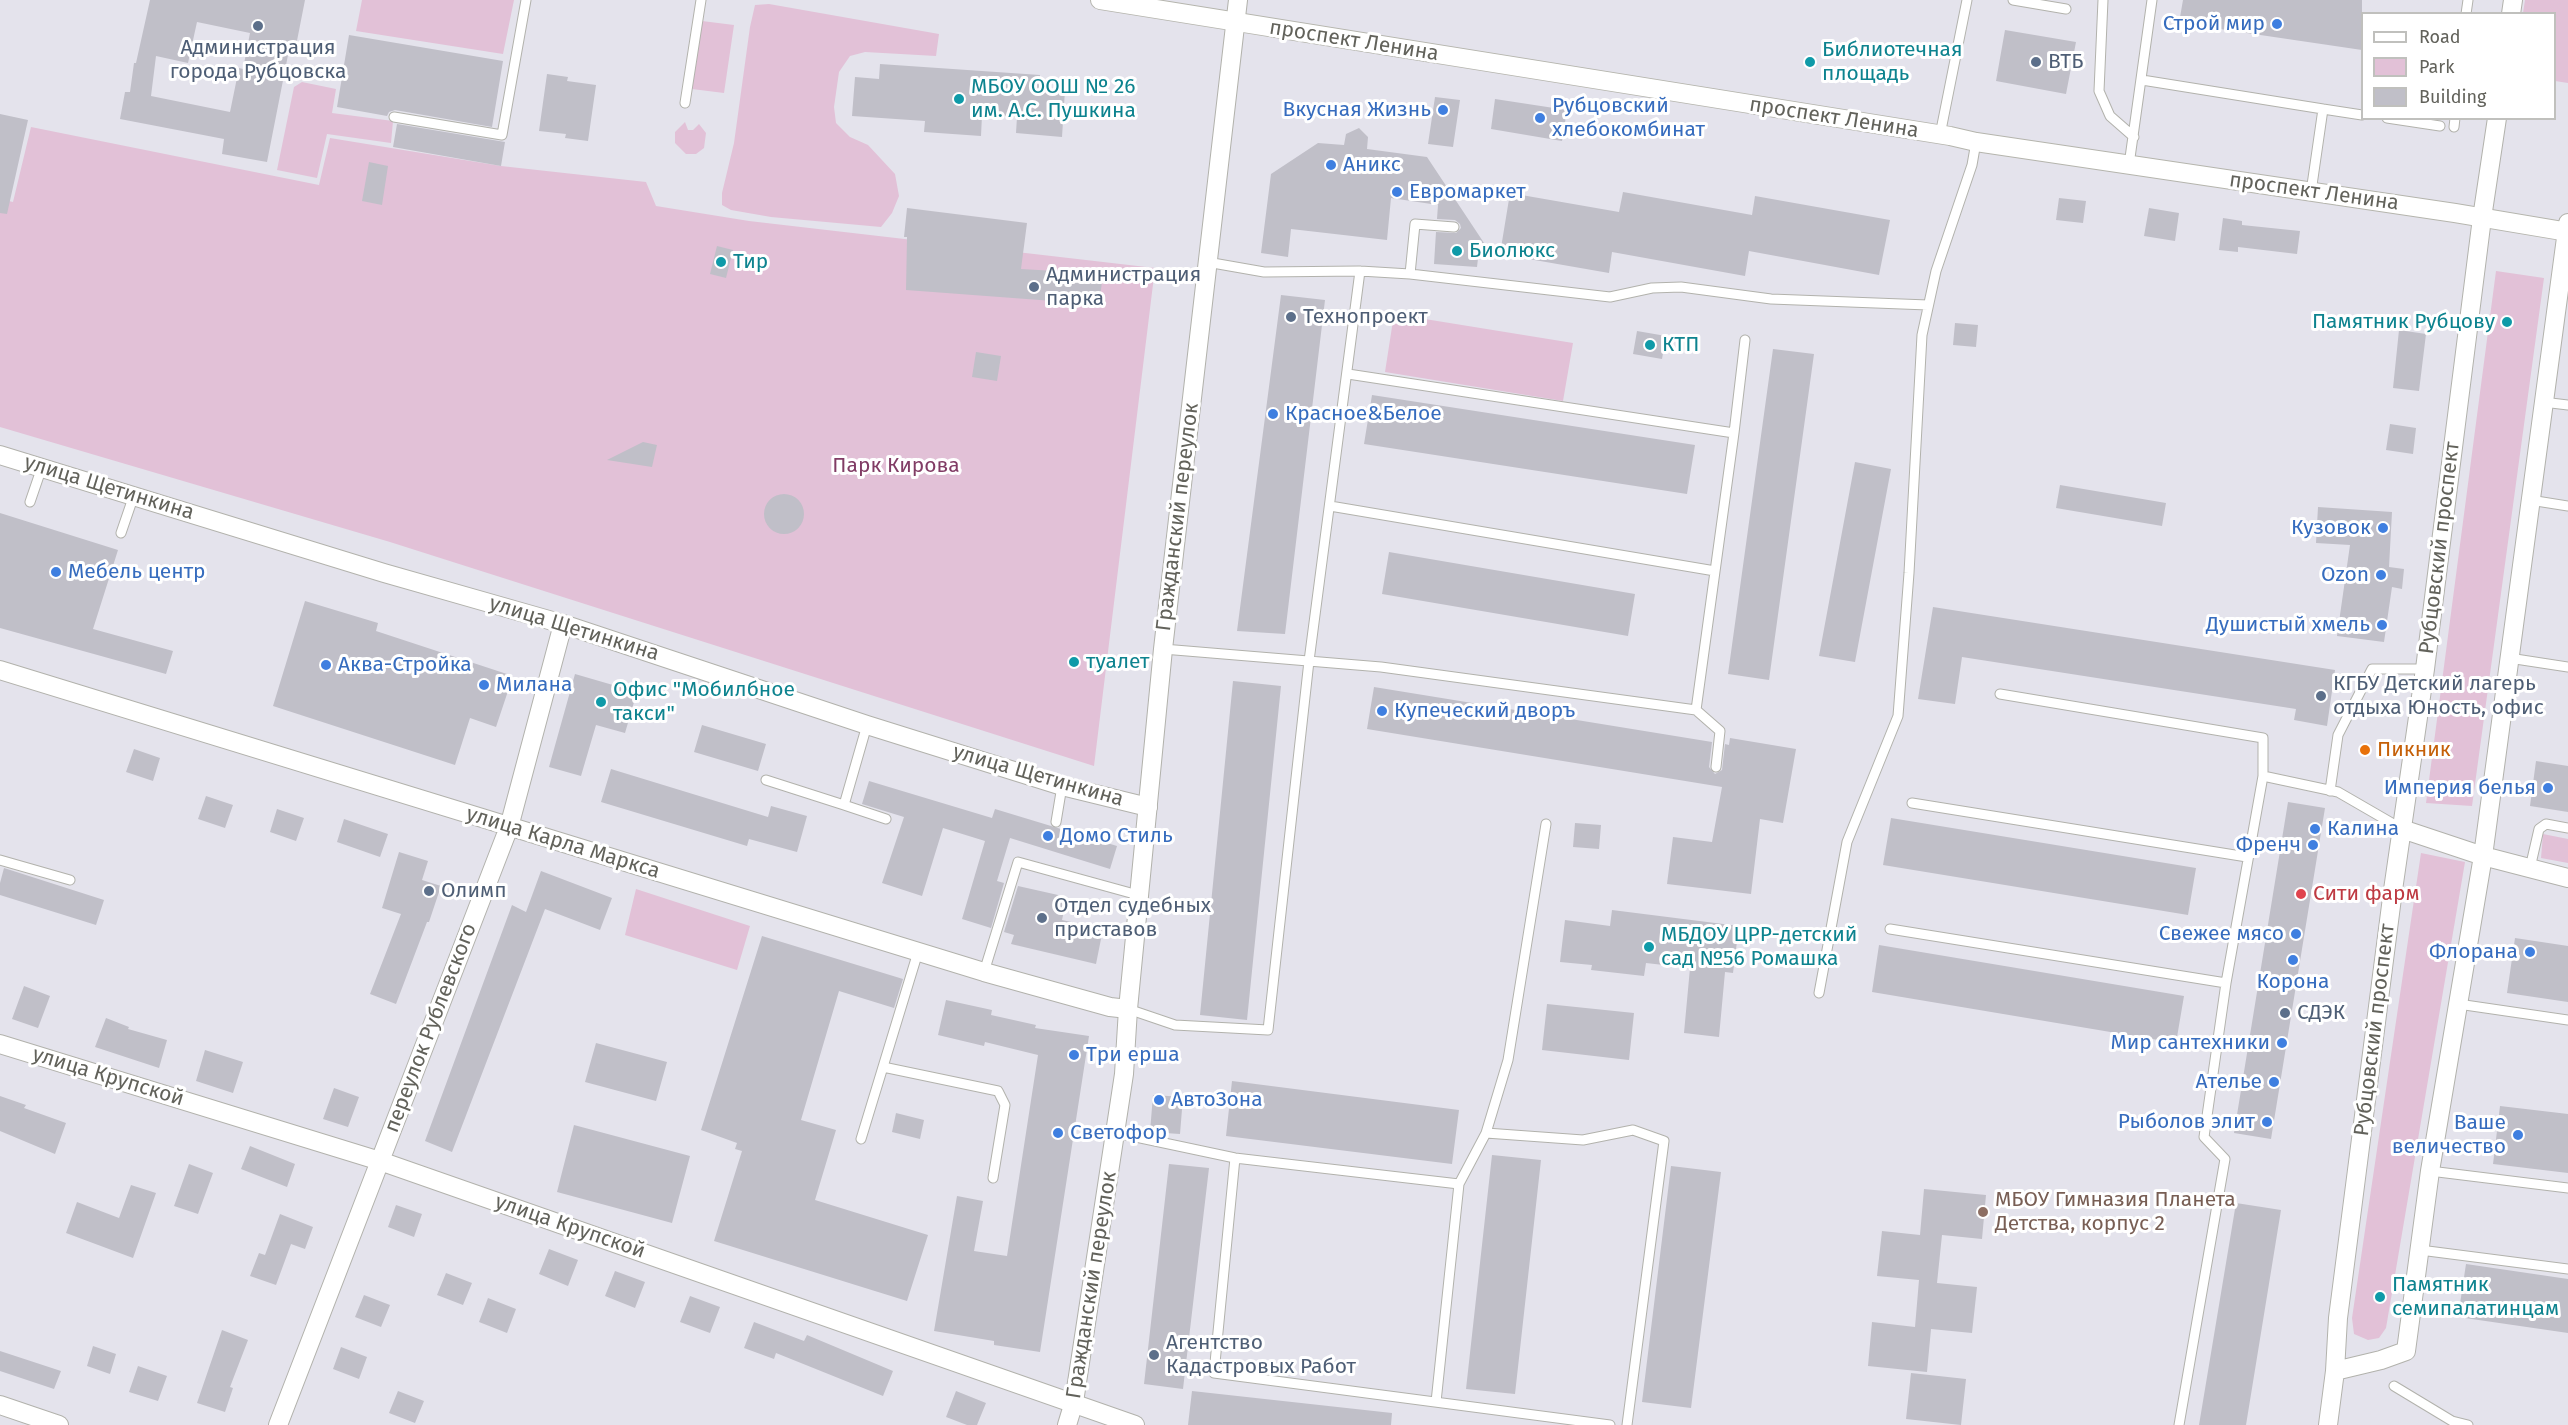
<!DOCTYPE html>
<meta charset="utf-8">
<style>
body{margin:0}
#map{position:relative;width:2568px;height:1425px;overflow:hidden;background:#e4e3ec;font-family:"Fira Sans",sans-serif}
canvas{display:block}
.legend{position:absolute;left:2361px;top:12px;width:195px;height:108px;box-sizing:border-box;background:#fff;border:2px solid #c0c0bd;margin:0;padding:8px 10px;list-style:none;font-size:18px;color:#62625b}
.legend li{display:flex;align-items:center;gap:12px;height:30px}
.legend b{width:30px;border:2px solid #c0c0bd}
</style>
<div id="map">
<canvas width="2568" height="1425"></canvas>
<ul class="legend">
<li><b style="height:8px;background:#fff"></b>Road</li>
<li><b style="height:16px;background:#e2c1d7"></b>Park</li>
<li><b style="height:16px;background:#c0bfc8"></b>Building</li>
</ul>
</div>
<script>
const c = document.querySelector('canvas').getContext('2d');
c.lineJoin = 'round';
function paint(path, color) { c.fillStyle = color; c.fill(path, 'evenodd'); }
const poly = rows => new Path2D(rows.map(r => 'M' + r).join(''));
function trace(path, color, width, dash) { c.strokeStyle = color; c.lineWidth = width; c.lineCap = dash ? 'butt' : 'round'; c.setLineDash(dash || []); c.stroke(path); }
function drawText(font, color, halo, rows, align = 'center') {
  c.font = font + ' "Fira Sans",sans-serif'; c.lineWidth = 6; c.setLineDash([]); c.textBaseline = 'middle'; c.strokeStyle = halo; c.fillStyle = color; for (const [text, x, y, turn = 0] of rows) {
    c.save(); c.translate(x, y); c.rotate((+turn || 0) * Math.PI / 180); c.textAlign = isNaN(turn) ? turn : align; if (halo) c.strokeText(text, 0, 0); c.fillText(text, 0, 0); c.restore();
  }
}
paint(poly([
 [362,0,514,0,503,54,356,31],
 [2525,0,2568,0,2568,83,2555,81,2554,14,2523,13],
 [769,4,939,34,936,56,865,52,850,56,839,72,834,107,836,123,850,137,868,145,895,174,899,196,892,213,881,227,771,217,731,210,722,205,722,193,734,143,750,27,755,5],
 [702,21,734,25,724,93,692,89],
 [302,82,336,89,332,113,393,121,391,143,327,134,317,178,277,170,294,87],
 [685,122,688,130,693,130,699,124,706,133,704,148,696,154,686,154,675,143,675,132],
 [31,127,319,185,330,138,501,166,646,182,656,206,749,221,1155,268,1094,766,390,542,0,427,0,199,13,202],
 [2496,271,2544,278,2472,806,2426,803],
 [1394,314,1573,343,1563,401,1385,372],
 [2543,834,2568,839,2568,863,2541,858],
 [2421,853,2465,862,2386,1328,2379,1338,2368,1340,2354,1334,2352,1318],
 [636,889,750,926,737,970,625,935]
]), '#e2c1d7');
paint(poly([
 [150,0,305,0,294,56,288,55,267,162,222,154,224,139,120,119,125,92,130,92,134,63,136,63],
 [197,22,250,33,243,69,239,68,230,112,151,96,156,56,188,63],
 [2183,0,2362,0,2362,50,2179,23],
 [2005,30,2076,42,2066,94,1996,81],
 [349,35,503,61,492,127,395,110,389,112,387,116,337,107],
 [880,64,1040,75,1039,89,1065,90,1062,137,1016,133,1017,117,982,115,981,136,924,132,925,121,852,116,855,77,879,79],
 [547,74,568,77,567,81,596,85,588,141,565,138,566,134,539,131],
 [1435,97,1460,100,1453,147,1428,144],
 [1495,99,1567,110,1562,141,1491,129],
 [0,114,28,120,7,214,0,213],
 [397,124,505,142,501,166,393,147],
 [1359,128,1368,137,1367,149,1427,157,1490,252,1479,250,1477,267,1434,264,1436,232,1456,233,1461,228,1460,224,1455,220,1437,219,1438,205,1391,198,1387,240,1291,229,1288,257,1261,253,1271,174,1318,143,1344,145,1346,134],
 [369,162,388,166,382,205,362,201],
 [1623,192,1752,215,1755,196,1890,220,1879,275,1749,251,1745,276,1612,252,1609,273,1500,254,1510,193,1619,212],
 [2059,198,2086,201,2083,223,2056,220],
 [907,208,1027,223,1021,269,1056,271,1055,276,1102,282,1099,305,1053,299,1053,301,906,290,907,237,904,237],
 [2149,208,2179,213,2175,241,2144,236],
 [2223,218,2242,221,2242,225,2300,231,2297,254,2238,247,2238,252,2219,250],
 [717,246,733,250,726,278,710,274],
 [1281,295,1325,300,1285,634,1237,631],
 [1955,323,1978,325,1976,347,1953,345],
 [2399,330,2426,334,2419,391,2393,388],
 [1637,331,1666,336,1662,359,1633,354],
 [1773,349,1814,354,1769,680,1728,674],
 [976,352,1001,356,997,381,972,377],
 [1372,395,1695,445,1687,494,1364,444],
 [2390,424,2416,428,2413,454,2386,450],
 [643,442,657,445,652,467,607,460],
 [1855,462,1891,469,1855,662,1819,656],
 [2060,485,2166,503,2162,526,2056,508],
 '764 514a20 20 0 1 1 40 0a20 20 0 1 1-40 0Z',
 [2318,507,2392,512,2389,567,2404,569,2402,589,2392,587,2384,642,2337,636,2350,545,2316,543],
 [0,513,118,550,93,629,173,651,166,674,0,628],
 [1389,552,1635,594,1628,636,1382,594],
 [305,601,378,623,376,631,513,676,496,727,470,718,455,765,273,706],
 [1933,607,2335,670,2327,726,2294,720,2296,709,1962,657,1955,704,1918,699],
 [575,674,637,692,625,733,596,725,581,776,549,767],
 [1233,681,1281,686,1247,1020,1200,1015],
 [1374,687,1712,742,1709,767,1715,774,1722,770,1725,744,1729,745,1730,738,1796,749,1783,823,1760,819,1751,894,1667,884,1673,837,1712,842,1722,787,1367,729],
 [702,725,766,744,758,771,694,752],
 [134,749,160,758,153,781,126,772],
 [2536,761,2568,766,2568,812,2530,806],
 [611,769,768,817,771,806,807,816,797,852,749,839,747,846,601,802],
 [869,781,992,818,995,809,1117,846,1110,869,1010,838,997,881,1004,883,991,928,962,919,985,841,943,828,922,896,882,883,904,817,862,804],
 [206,796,233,805,225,828,198,819],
 [2288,802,2325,808,2271,1139,2234,1133],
 [277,809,304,818,296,841,270,832],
 [1891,818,2196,868,2188,915,1883,865],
 [344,819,388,834,380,857,337,842],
 [1575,823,1601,825,1599,849,1573,847],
 [399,852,428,861,422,880,441,886,429,922,427,922,396,1004,370,994,401,914,382,908],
 [4,868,104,900,96,925,0,895,0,883],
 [541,871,612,898,600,930,545,909,452,1152,425,1141,512,905,526,912],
 [1018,886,1067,897,1062,920,1103,929,1096,964,1011,944,1014,935,1004,932],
 [1612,910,1739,926,1733,973,1725,972,1719,1037,1684,1033,1690,968,1646,963,1644,976,1591,970,1592,965,1560,962,1565,920,1610,926],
 [762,936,903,979,894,1008,839,991,801,1120,836,1130,815,1200,928,1235,907,1301,714,1241,742,1151,735,1149,737,1143,701,1130],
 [2515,938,2568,946,2568,1002,2507,993],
 [1879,945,2184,996,2176,1043,1872,992],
 [24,986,50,996,38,1028,12,1019],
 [946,1000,992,1010,991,1015,1036,1025,1035,1028,1089,1036,1040,1352,994,1345,994,1341,934,1331,957,1196,983,1201,974,1251,1007,1256,1038,1055,985,1042,984,1046,938,1035],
 [1547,1004,1634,1013,1629,1060,1542,1050],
 [106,1018,129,1027,128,1029,167,1040,159,1068,95,1047],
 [596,1043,667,1062,656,1101,585,1082],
 [205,1050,243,1062,233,1093,196,1081],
 [1232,1081,1459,1110,1452,1164,1226,1136],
 [334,1088,359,1097,348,1127,323,1119],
 [1153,1095,1183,1097,1180,1134,1150,1132],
 [0,1096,26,1105,24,1108,66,1123,55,1154,0,1131],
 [2500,1106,2568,1114,2568,1173,2493,1164],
 [896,1113,924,1120,920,1139,892,1132],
 [574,1125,690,1156,672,1223,557,1192],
 [250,1146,295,1164,287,1187,241,1169],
 [1492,1155,1541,1160,1515,1394,1466,1389],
 [189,1164,213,1173,198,1214,174,1206],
 [1169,1164,1209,1168,1183,1389,1144,1384],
 [1671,1166,1721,1172,1691,1408,1642,1402],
 [131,1185,156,1193,133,1258,66,1233,77,1202,119,1218],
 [1924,1189,1986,1195,1982,1239,1942,1235,1937,1283,1977,1287,1972,1333,1931,1329,1927,1372,1868,1366,1872,1322,1915,1327,1919,1280,1877,1276,1882,1231,1920,1235],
 [2236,1203,2281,1210,2246,1425,2199,1425],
 [396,1205,422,1214,414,1237,388,1227],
 [280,1214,313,1227,305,1249,291,1244,276,1285,250,1276,259,1253,265,1255],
 [549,1249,578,1260,568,1286,539,1274],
 [2466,1264,2568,1279,2568,1333,2458,1317],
 [615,1271,645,1282,635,1308,605,1296],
 [446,1273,472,1283,463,1305,437,1295],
 [364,1295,390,1305,381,1327,355,1317],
 [690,1296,720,1307,710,1333,680,1322],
 [488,1298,516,1309,507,1333,479,1322],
 [754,1322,804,1341,807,1335,893,1371,883,1396,776,1353,774,1359,744,1348],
 [222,1330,248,1340,230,1387,233,1388,225,1412,197,1403],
 [93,1346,116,1354,110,1374,87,1366],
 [341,1347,367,1357,359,1379,333,1369],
 [0,1351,61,1371,54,1389,0,1371],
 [138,1366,167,1376,158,1401,129,1392],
 [1911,1373,1966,1379,1961,1425,1906,1419],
 [398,1391,424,1401,415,1423,389,1413],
 [956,1391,986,1403,977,1425,967,1425,946,1417],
 [1192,1391,1392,1413,1391,1425,1188,1425]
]), '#c0bfc8');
const service = poly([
 [2013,0,2066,9],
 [2103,0,2099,91,2110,116,2134,137],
 [2466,14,2468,0],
 [2142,80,2323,109,2311,192],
 [685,103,701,0],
 [2323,109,2362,115],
 [394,117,502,135,526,0],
 [2387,118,2440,126],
 [2454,127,2455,118],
 [1940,135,1967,0],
 [2129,165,2152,0],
 [1360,271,1410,274,1415,224,1454,227],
 [1410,274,1610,297,1652,288,1681,287,1771,299,1928,305],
 [2543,402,2568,405],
 [1734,433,1745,340],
 [2530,500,2568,506],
 [30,502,42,467],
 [1330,506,1715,571],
 [121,533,134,495],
 [1163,649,1381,667,1696,710,1734,433,1348,374],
 [2509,658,2568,667],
 [2000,694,2263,738,2263,776],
 [1696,710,1720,731,1716,767],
 [867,725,844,805,886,819],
 [766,780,844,805],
 [2330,791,2338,735,2372,669,2425,669],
 [1912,803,2247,857],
 [1056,822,1062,786],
 [0,860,70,880],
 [2530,868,2539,829,2546,824,2568,828],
 [1890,929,2226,983],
 [984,972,1018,862,1138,895],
 [1819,993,1847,842,1898,716,1909,573,1922,335,1936,271,1972,165,1976,142],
 [2458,1004,2568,1020],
 [1128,1009,1175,1025,1268,1030,1309,661,1360,271,1264,272,1207,262],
 [883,1067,998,1091,1005,1105,993,1178],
 [1117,1133,1235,1158,1459,1184,1436,1402],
 [1486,1133,1583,1140,1633,1130,1664,1141,1627,1425],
 [861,1139,918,952],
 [1235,1158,1214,1373,1610,1425],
 [2430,1171,2568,1188],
 [1459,1184,1486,1133,1508,1060,1546,824],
 [2420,1250,2568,1269],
 [2394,1386,2452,1421,2468,1425],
 [2179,1425,2225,1159,2204,1137,2226,983,2263,776,2338,792,2402,829]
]);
const minor = poly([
 [0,455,384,573,563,624,867,725,1062,786,1148,807],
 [0,670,984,972,1110,1007,1128,1009],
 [0,1044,380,1161,1135,1425],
 [0,1405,59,1425],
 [278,1425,509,827,563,624]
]);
const tertiary = poly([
 [2511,14,2513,0],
 [2402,829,2483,856,2568,878],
 [2335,1371,2381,1360,2406,1351,2430,1171,2483,856,2568,223],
 [1067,1425,1074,1402,1124,1074,1128,1009,1163,649,1238,0],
 [2328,1425,2335,1371,2338,1318,2393,890,2425,669,2482,218,2497,118]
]);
const secondary = poly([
 [1100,0,1950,136,1976,142,2455,213,2568,232]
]);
trace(service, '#b2b2ac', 11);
trace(minor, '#b2b2ac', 20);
trace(tertiary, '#b2b2ac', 20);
trace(secondary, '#b5b5ad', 20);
trace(service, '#fff', 9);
trace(minor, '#fff', 18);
trace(tertiary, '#fff', 18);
trace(secondary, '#fff', 18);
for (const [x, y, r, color] of [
 [2277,24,6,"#3f7fe0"],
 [258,26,6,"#5c6f8a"],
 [1810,62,6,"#0f9aa8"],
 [2036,62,6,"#5c6f8a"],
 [959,99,6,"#0f9aa8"],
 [1443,110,6,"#3f7fe0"],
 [1540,118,6,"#3f7fe0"],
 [1331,165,6,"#3f7fe0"],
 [1397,192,6,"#3f7fe0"],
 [1457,251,6,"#0f9aa8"],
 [721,262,6,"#0f9aa8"],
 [1034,287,6,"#5c6f8a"],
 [1291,317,6,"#5c6f8a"],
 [2507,322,6,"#0f9aa8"],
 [1650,345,6,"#0f9aa8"],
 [1273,414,6,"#3f7fe0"],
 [2383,528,6,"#3f7fe0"],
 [56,572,6,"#3f7fe0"],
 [2381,575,6,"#3f7fe0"],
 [2382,625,6,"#3f7fe0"],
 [1074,662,6,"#0f9aa8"],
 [326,665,6,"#3f7fe0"],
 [484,685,6,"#3f7fe0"],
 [2321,696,6,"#5c6f8a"],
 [601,702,6,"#0f9aa8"],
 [1382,711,6,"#3f7fe0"],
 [2365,750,6,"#e8710a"],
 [2548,788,6,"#3f7fe0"],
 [2315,829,6,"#3f7fe0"],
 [1048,836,6,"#3f7fe0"],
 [2313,845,6,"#3f7fe0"],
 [429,891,6,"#5c6f8a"],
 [2301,894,6,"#e0444e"],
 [1042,918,6,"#5c6f8a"],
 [2296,934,6,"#3f7fe0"],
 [1649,947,6,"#0f9aa8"],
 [2530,952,6,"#3f7fe0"],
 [2293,960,6,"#3f7fe0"],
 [2285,1013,6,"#5c6f8a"],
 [2282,1043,6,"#3f7fe0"],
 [1074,1055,6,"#3f7fe0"],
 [2274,1082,6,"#3f7fe0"],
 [1159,1100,6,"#3f7fe0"],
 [2267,1122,6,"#3f7fe0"],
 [1058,1133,6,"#3f7fe0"],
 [2518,1135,6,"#3f7fe0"],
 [1983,1212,6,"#8d6e63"],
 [2380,1297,6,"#0f9aa8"],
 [1154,1355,6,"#5c6f8a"]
]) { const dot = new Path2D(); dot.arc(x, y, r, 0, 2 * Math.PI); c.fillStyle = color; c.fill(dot); trace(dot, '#fff', 2); }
drawText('21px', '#366cbe', '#fff', [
 ["Строй мир",2265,24],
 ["Рубцовский",1552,106,"left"],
 ["хлебокомбинат",1552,130,"left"],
 ["Вкусная Жизнь",1431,110],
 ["Аникс",1343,165,"left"],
 ["Евромаркет",1409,192,"left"],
 ["Красное&Белое",1285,414,"left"],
 ["Кузовок",2371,528],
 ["Мебель центр",68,572,"left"],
 ["Ozon",2369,575],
 ["Душистый хмель",2370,625],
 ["Аква-Стройка",338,665,"left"],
 ["Милана",496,685,"left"],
 ["Купеческий дворъ",1394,711,"left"],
 ["Империя белья",2536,788],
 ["Калина",2327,829,"left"],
 ["Домо Стиль",1060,836,"left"],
 ["Френч",2301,845],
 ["Свежее мясо",2284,934],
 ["Флорана",2518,952],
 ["Корона",2293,982,"center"],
 ["Мир сантехники",2270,1043],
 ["Три ерша",1086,1055,"left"],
 ["Ателье",2262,1082],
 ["АвтоЗона",1171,1100,"left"],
 ["Рыболов элит",2255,1122],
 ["Ваше",2506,1123],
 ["величество",2506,1147],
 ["Светофор",1070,1133,"left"]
], 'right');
drawText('21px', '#62625b', '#fff', [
 ["проспект Ленина",1354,41,9],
 ["проспект Ленина",1834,118,9],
 ["проспект Ленина",2314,192,8],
 ["улица Щетинкина",109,488,17],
 ["Гражданский переулок",1178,517,-83],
 ["Рубцовский проспект",2440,548,-83],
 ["улица Щетинкина",574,629,17],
 ["улица Щетинкина",1038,776,16],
 ["улица Карла Маркса",563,843,17],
 ["переулок Рублевского",431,1028,-69],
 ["Рубцовский проспект",2375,1030,-83],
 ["улица Крупской",108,1077,17],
 ["улица Крупской",570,1227,19],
 ["Гражданский переулок",1092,1285,-81]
]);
drawText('21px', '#4e5e75', '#fff', [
 ["Администрация",258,48,"center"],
 ["города Рубцовска",258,72,"center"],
 ["ВТБ",2048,62],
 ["Администрация",1046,275],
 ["парка",1046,299],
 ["Технопроект",1303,317],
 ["КГБУ Детский лагерь",2333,684],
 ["отдыха Юность, офис",2333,708],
 ["Олимп",441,891],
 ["Отдел судебных",1054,906],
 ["приставов",1054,930],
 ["СДЭК",2297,1013],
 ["Агентство",1166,1343],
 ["Кадастровых Работ",1166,1367]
], 'left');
drawText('21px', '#0d838f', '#fff', [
 ["Библиотечная",1822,50],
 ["площадь",1822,74],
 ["МБОУ ООШ № 26",971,87],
 ["им. А.С. Пушкина",971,111],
 ["Биолюкс",1469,251],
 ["Тир",733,262],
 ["Памятник Рубцову",2495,322,"right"],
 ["КТП",1662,345],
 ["туалет",1086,662],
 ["Офис \"Мобилбное",613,690],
 ["такси\"",613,714],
 ["МБДОУ ЦРР-детский",1661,935],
 ["сад №56 Ромашка",1661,959],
 ["Памятник",2392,1285],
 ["семипалатинцам",2392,1309]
], 'left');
drawText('21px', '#813c65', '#fff', [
 ["Парк Кирова",896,466]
]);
drawText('21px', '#c56008', '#fff', [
 ["Пикник",2377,750]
], 'left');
drawText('21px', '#be3a42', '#fff', [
 ["Сити фарм",2313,894]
], 'left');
drawText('21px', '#785e54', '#fff', [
 ["МБОУ Гимназия Планета",1995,1200],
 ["Детства, корпус 2",1995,1224]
], 'left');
</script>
